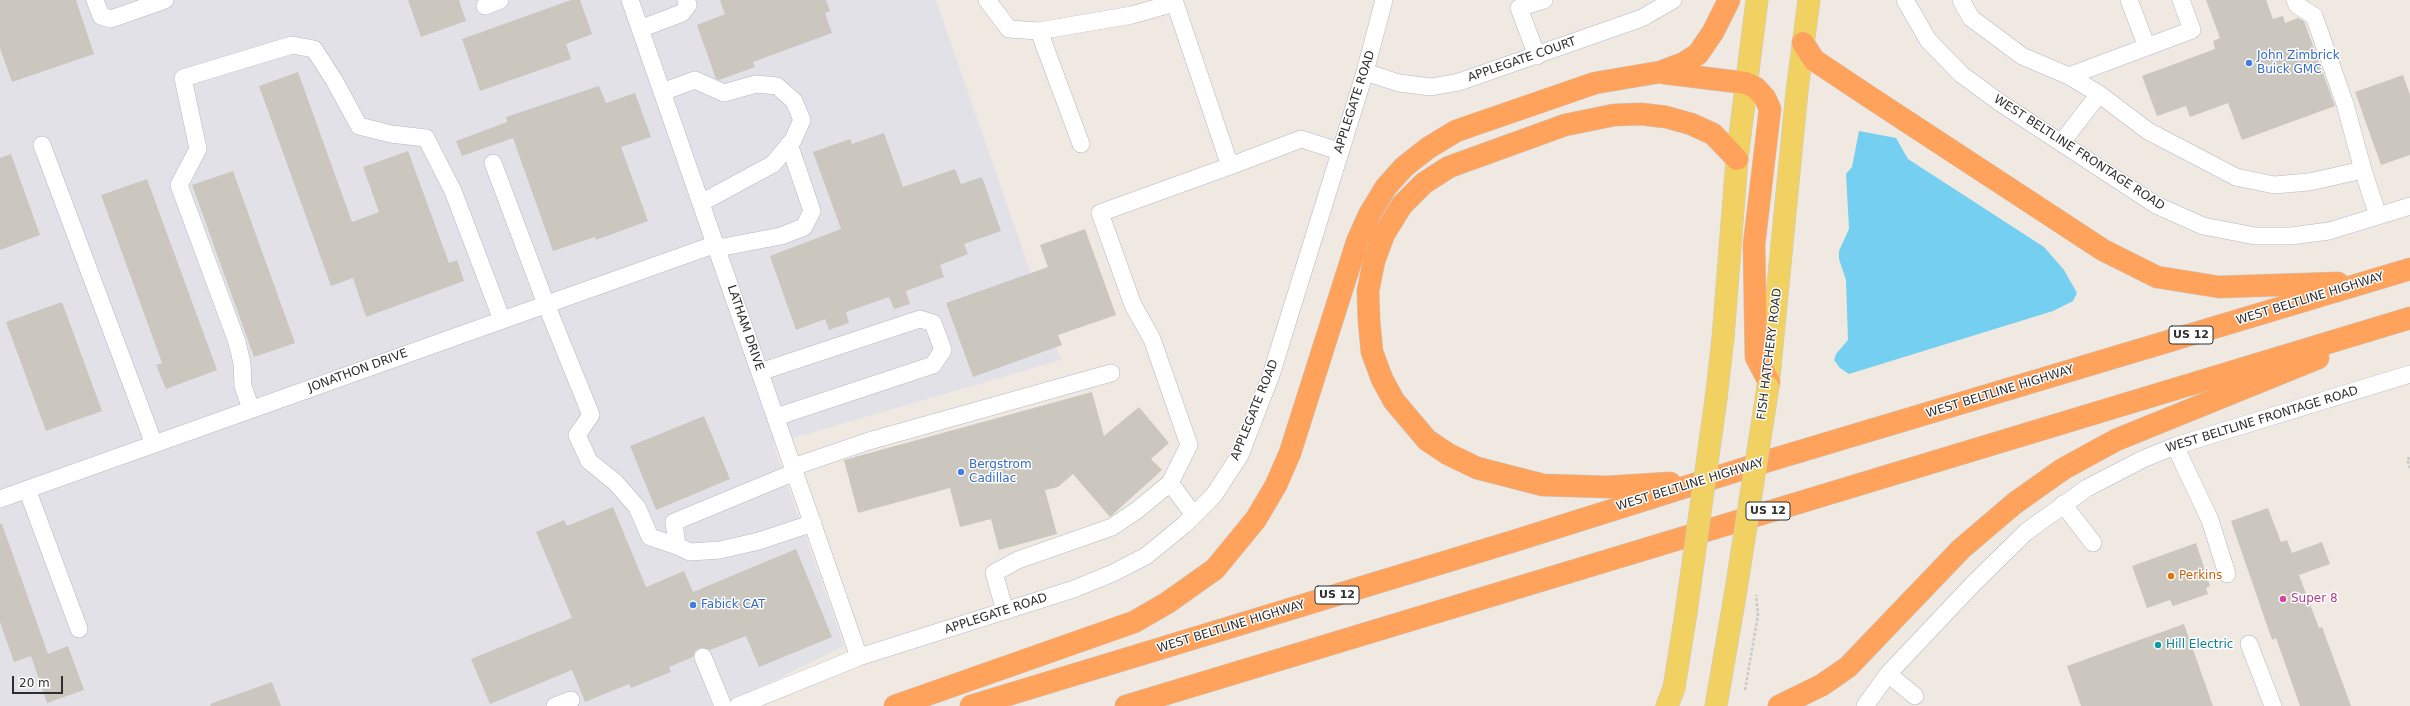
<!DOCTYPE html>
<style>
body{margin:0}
#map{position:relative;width:2410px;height:706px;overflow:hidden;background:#efe9e1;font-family:"DejaVu Sans",sans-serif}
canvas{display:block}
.scale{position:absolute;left:12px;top:676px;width:51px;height:18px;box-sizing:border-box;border:2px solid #2e2e2e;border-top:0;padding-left:5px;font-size:12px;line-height:14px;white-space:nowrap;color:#2e2e2e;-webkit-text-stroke:3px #fff;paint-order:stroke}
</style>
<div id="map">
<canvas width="2410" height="706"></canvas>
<div class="scale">20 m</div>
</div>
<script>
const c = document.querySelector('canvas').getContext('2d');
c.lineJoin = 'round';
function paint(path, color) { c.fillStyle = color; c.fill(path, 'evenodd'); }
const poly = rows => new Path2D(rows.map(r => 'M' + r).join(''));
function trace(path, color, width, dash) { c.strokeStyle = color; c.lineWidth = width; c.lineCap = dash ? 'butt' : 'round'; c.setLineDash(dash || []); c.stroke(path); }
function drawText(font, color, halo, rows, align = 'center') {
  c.font = font + ' "DejaVu Sans",sans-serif'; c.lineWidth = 3; c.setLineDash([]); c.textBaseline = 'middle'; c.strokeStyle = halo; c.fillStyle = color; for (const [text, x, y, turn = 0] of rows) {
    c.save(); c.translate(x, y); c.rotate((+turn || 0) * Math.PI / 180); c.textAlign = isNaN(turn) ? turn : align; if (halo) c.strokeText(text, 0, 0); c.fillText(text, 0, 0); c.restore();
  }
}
paint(poly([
 [0,0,936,0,1061,360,773,444,844,646,723,706,0,706]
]), '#e3e1e8');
paint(poly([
 [1859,131,1896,138,1908,159,2044,247,2064,270,2077,293,2073,301,2053,311,1849,374,1840,368,1834,360,1836,354,1848,340,1846,280,1839,259,1839,251,1849,229,1846,174,1852,167]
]), '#75cff0');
paint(poly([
 [0,0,76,0,94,54,12,82,0,48],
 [408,0,459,0,466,21,421,37],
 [571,0,580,0,592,34,566,44,571,59,480,91,462,39],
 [720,0,826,0,830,11,825,13,832,33,753,62,755,67,719,80,716,79,697,25,725,14],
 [2206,0,2266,0,2273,19,2283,16,2285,23,2298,18,2304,21,2335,106,2242,140,2228,103,2190,117,2186,106,2157,116,2142,76,2215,49,2213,41,2220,38],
 [298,72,352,222,379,212,363,167,408,151,449,263,457,260,464,281,366,317,353,278,331,286,259,86],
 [2403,75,2410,95,2410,155,2381,165,2355,92],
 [599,86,606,103,635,93,651,137,621,147,648,221,596,240,595,237,553,251,513,138,462,156,456,141,507,122,506,117],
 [884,133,903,187,955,169,961,184,982,177,1001,231,964,244,968,254,940,265,944,277,906,291,910,304,894,309,889,297,846,312,849,323,829,330,825,319,796,330,770,256,841,229,813,152,850,139,852,144],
 [11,154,40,235,0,250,0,158],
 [233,171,295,343,254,357,192,185],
 [147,179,217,370,166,389,156,365,162,363,101,195],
 [1085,229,1116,315,1058,335,1062,345,973,377,946,303,1048,267,1040,245],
 [62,302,102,411,46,431,6,322],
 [1092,392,1104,436,1139,407,1169,443,1151,459,1162,470,1110,517,1073,474,1058,487,1045,490,1057,534,999,550,991,519,960,527,950,488,858,513,844,460],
 [704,416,730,479,656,510,630,446],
 [613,507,646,587,684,571,693,592,796,549,832,637,759,667,746,636,710,650,700,648,695,651,693,657,669,667,671,672,631,688,629,684,585,702,572,670,490,704,471,659,572,618,536,532,564,520,567,526],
 [2268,508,2281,542,2287,540,2292,553,2322,542,2330,564,2299,575,2319,628,2322,627,2351,706,2300,706,2276,638,2272,640,2231,521],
 [0,524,2,524,48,654,68,646,84,690,47,703,31,656,14,662,0,622],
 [2196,543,2210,586,2206,588,2208,594,2173,606,2170,600,2147,608,2132,566],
 [2184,624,2213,706,2081,706,2067,666],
 [272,682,281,706,211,706,210,704]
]), '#cbc7bf');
const minor = poly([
 [95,0,101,16,111,19,165,0],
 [630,0,859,657],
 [987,0,1009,29,1039,31,1132,15,1174,3],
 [1174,0,1230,166,1301,139,1339,151],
 [1905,0,1928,40,1961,74,1999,102,2156,205,2203,226,2255,236,2291,236,2329,231,2410,206],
 [1961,0,1971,18,2022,56,2069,76,2099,94,2148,131,2236,177,2274,185,2309,182,2363,170,2378,216],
 [2129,0,2147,47],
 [2295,0,2297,5,2314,16,2345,104,2363,170],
 [485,6,500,0],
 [640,29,682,13,688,5,686,0],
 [1039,31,1081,144],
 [1537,56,1519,8,1544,0],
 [1365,72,1399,83,1431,87,1459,82,1642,18,1673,0],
 [2069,76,2192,30,2181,0],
 [662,92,695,80,724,93,756,84,777,86,794,101,802,120,793,140,773,164,701,203],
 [2062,142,2099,94],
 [42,145,154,444],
 [493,163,546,304,591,415,577,435,589,461,615,482,637,507,650,537,677,546],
 [718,248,781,236,804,227,812,211,789,144],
 [760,372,920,319,933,323,943,350,933,365,776,417],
 [251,409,243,386,242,363,237,342,179,185,198,149,183,78,292,45,314,49,334,80,359,126,391,134,426,138,453,191,502,320],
 [2175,446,2210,520,2227,574],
 [793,467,869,441,1111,373],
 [795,472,674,522,677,546,690,552,720,550,759,541,813,523],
 [27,489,79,629],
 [0,499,716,244],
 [2063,504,2093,543],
 [1194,515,1170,483,1189,445,1152,339,1133,305,1100,213,1230,166],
 [1005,611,994,573,1018,560,1112,527,1136,511,1170,483],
 [2249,644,2273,706],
 [703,657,723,706],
 [1888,674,1915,696],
 [555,706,571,700],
 [738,706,859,657,1074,589,1113,573,1146,556,1184,525,1214,495,1240,455,1271,375,1365,72,1384,0],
 [1865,706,1888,674,1974,583,2026,532,2087,488,2143,459,2175,446,2410,374]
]);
const major = poly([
 [1768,387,1797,91,1809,0],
 [1716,399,1723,338,1737,159,1757,0],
 [1667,706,1674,688,1686,613],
 [1716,706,1735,596]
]);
const highway = poly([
 [1803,43,1814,60,1868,96,2103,250,2157,277,2219,287,2338,283],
 [1664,73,1746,83,1756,88,1765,98,1770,109,1754,245,1756,357,1769,382],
 [1670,483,1607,487,1543,485,1477,468,1448,454,1427,440,1394,401,1382,379,1372,352,1369,321,1368,291,1374,261,1384,234,1402,205,1424,183,1449,167,1565,125,1614,115,1641,114,1666,117,1691,124,1713,134,1737,159],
 [895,706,1134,622,1167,603,1215,569,1256,519,1276,485,1290,453,1357,242,1369,215,1386,187,1404,167,1428,148,1456,131,1595,83,1660,72,1684,63,1698,54,1713,32,1729,0],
 [971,706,1514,541,1771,460,2410,269],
 [1126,706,2410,318],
 [1779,706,1822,685,1848,667,1961,549,2015,503,2063,469,2116,440,2318,358]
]);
trace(minor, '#b4b7c1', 18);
trace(major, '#c9c9c9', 23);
trace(highway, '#c9c9c9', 23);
trace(poly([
 [2410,458,2407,459,2410,468],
 [1745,690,1758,615,1756,595]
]), '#c9c9c9', 2.5, [3, 2]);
trace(minor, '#fff', 17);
trace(major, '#f2d163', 22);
trace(highway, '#ffa35c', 22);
const majorBridge = poly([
 [1735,596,1768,387],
 [1686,613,1716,399]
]);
trace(majorBridge, '#c9c9c9', 23, []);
trace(majorBridge, '#f2d163', 22);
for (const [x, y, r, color] of [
 [2249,63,4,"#3f7fe0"],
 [961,472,4,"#3f7fe0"],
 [2171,576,4,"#e8710a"],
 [2283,599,4,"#d1479c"],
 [693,605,4,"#3f7fe0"],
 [2158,645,4,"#0f9aa8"]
]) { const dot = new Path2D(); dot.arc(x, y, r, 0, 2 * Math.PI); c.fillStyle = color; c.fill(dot); trace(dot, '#fff', 1.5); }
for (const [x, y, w] of [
 [2191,335,44],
 [1768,511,44],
 [1337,595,44]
]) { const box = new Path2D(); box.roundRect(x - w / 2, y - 9, w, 18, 3); c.fillStyle = '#fff'; c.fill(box); trace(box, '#2e2e2e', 1); }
drawText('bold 11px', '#2e2e2e', null, [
 ["US 12",2191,335],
 ["US 12",1768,511],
 ["US 12",1337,595]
]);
drawText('12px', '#366cbe', '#fff', [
 ["John Zimbrick",2257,56],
 ["Buick GMC",2257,70],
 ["Bergstrom",969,465],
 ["Cadillac",969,479],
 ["Fabick CAT",701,605]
], 'left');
drawText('12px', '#2e2e2e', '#fff', [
 ["APPLEGATE COURT",1522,60,-19],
 ["APPLEGATE ROAD",1355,102,-72],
 ["WEST BELTLINE FRONTAGE ROAD",2079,153,33],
 ["WEST BELTLINE HIGHWAY",2310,299,-17],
 ["LATHAM DRIVE",745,328,71],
 ["FISH HATCHERY ROAD",1770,354,-83],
 ["JONATHON DRIVE",358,371,-20],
 ["WEST BELTLINE HIGHWAY",2000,392,-17],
 ["APPLEGATE ROAD",1255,410,-68],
 ["WEST BELTLINE FRONTAGE ROAD",2262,420,-17],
 ["WEST BELTLINE HIGHWAY",1690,485,-17],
 ["APPLEGATE ROAD",996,614,-18],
 ["WEST BELTLINE HIGHWAY",1231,627,-17]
]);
drawText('12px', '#c56008', '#fff', [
 ["Perkins",2179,576]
], 'left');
drawText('12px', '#b23c85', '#fff', [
 ["Super 8",2291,599]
], 'left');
drawText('12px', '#0d838f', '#fff', [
 ["Hill Electric",2166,645]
], 'left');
</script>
